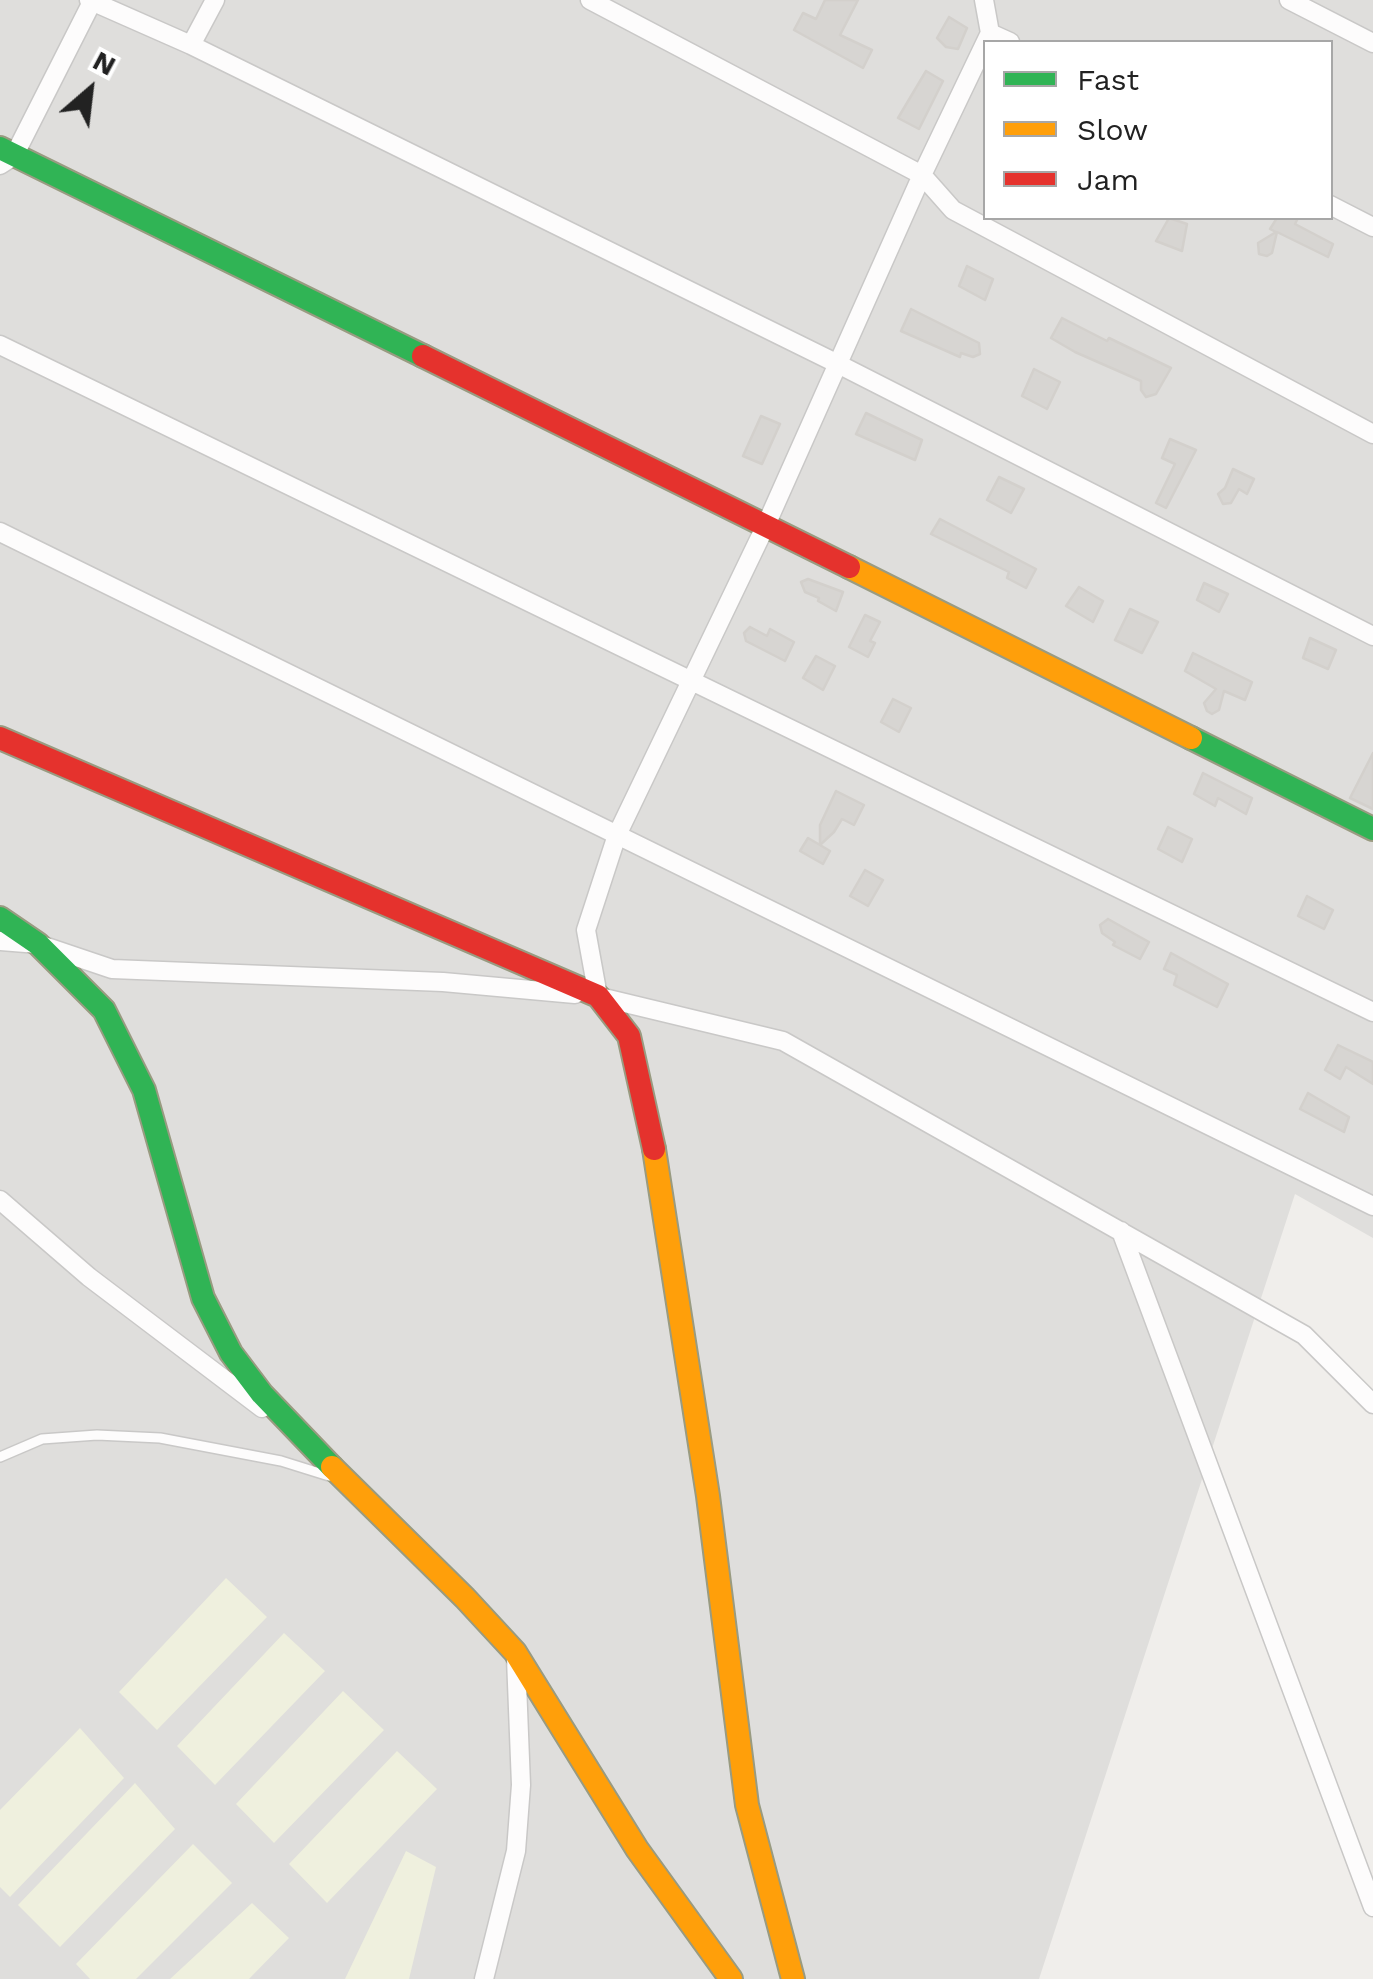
<!DOCTYPE html>
<style>
body{margin:0}
#map{position:relative;width:1373px;height:1979px;overflow:hidden;background:#f0eeeb;font-family:"Work Sans",sans-serif}
canvas{display:block}
.legend{position:absolute;left:983px;top:40px;width:350px;height:180px;box-sizing:border-box;background:#fff;border:2px solid #a7a7a7;margin:0;padding:12px 18px;list-style:none;font-size:30px;color:#222}
.legend li{display:flex;align-items:center;gap:20px;height:50px}
.legend b{width:50px;border:2px solid #a7a7a7}
.north{position:absolute;left:40px;top:40px;width:100px;height:100px;-webkit-text-stroke:8px #fff;paint-order:stroke;rotate:28deg;font-size:28px;font-weight:700;line-height:40px;text-align:center;color:#222}
.north::after{content:'';display:block;margin:auto;width:35px;height:45px;background:#222;clip-path:polygon(50% 0,100% 100%,50% 72%,0 100%)}
</style>
<div id="map">
<canvas width="1373" height="1979"></canvas>
<ul class="legend">
<li><b style="height:12px;background:#30b455"></b>Fast</li>
<li><b style="height:12px;background:#ff9f0a"></b>Slow</li>
<li><b style="height:12px;background:#e5322d"></b>Jam</li>
</ul>
<div class="north">N</div>
</div>
<script>
const c = document.querySelector('canvas').getContext('2d');
c.lineJoin = 'round';
function paint(path, color) { c.fillStyle = color; c.fill(path, 'evenodd'); }
const poly = rows => new Path2D(rows.map(r => 'M' + r).join(''));
function trace(path, color, width, dash) { c.strokeStyle = color; c.lineWidth = width; c.lineCap = dash ? 'butt' : 'round'; c.setLineDash(dash || []); c.stroke(path); }
paint(poly([
 [0,0,1373,0,1373,1238,1295,1194,1039,1979,0,1979],
 [986,42,1330,42,1330,218,986,218]
]), '#dfdedc');
paint(poly([
 [226,1578,267,1617,157,1730,119,1692],
 [284,1633,325,1671,215,1785,177,1746],
 [343,1691,384,1730,274,1843,236,1804],
 [80,1728,124,1778,10,1897,0,1887,0,1810],
 [397,1751,437,1789,327,1903,289,1864],
 [135,1783,175,1829,60,1947,18,1905],
 [193,1844,232,1883,136,1979,90,1979,76,1964],
 [406,1851,436,1867,409,1979,345,1979],
 [252,1903,289,1938,249,1979,170,1979]
]), '#eff0de');
const building = poly([
 [825,0,858,0,840,35,872,50,863,68,794,30,803,13,816,19,825,0],
 [949,17,967,28,958,49,946,47,937,38,949,17],
 [926,71,943,81,919,129,898,118,926,71],
 [1169,218,1187,224,1182,251,1156,241,1169,218],
 [1277,218,1298,218,1295,224,1333,244,1328,257,1277,232,1272,253,1267,256,1259,254,1258,243,1276,232,1270,229,1277,218],
 [967,266,993,279,985,300,959,286,967,266],
 [911,309,979,343,980,354,973,357,961,353,960,357,901,331,911,309],
 [1062,318,1107,341,1109,338,1171,368,1156,394,1146,397,1141,390,1141,381,1075,352,1051,338,1062,318],
 [1034,369,1060,382,1047,409,1022,396,1034,369],
 [866,413,922,440,915,460,856,434,866,413],
 [761,416,780,424,762,464,743,456,761,416],
 [1170,439,1196,450,1166,508,1156,503,1175,464,1162,458,1170,439],
 [1233,469,1254,479,1247,494,1239,489,1231,503,1223,504,1218,494,1225,488,1233,469],
 [999,477,1024,489,1011,513,987,500,999,477],
 [940,519,1036,569,1026,588,1007,578,1009,572,931,534,940,519],
 [808,579,843,592,836,611,818,601,819,598,805,592,801,582,808,579],
 [1204,583,1228,594,1219,612,1197,600,1204,583],
 [1079,587,1103,601,1093,622,1066,606,1079,587],
 [1130,609,1158,622,1142,653,1115,640,1130,609],
 [865,615,880,622,870,641,875,643,868,657,849,647,865,615],
 [750,627,767,636,770,629,794,642,785,661,746,641,744,633,750,627],
 [1310,638,1336,650,1328,669,1303,658,1310,638],
 [1193,653,1252,682,1245,700,1224,691,1219,710,1212,714,1207,711,1204,703,1216,689,1185,671,1193,653],
 [816,656,835,666,823,690,803,678,816,656],
 [893,699,911,708,899,732,881,722,893,699],
 [1373,753,1373,809,1350,798,1373,753],
 [1203,773,1252,798,1246,814,1218,798,1215,806,1194,794,1203,773],
 [836,791,864,805,854,825,842,819,834,832,820,845,830,851,823,864,800,851,808,838,820,845,820,825,836,791],
 [1168,827,1192,839,1182,862,1158,849,1168,827],
 [865,870,883,880,868,906,850,896,865,870],
 [1307,896,1333,910,1324,929,1298,916,1307,896],
 [1108,919,1149,942,1140,959,1113,945,1115,942,1102,933,1100,925,1108,919],
 [1171,953,1228,984,1217,1007,1174,985,1177,975,1164,969,1171,953],
 [1338,1045,1373,1062,1373,1084,1346,1067,1340,1079,1325,1070,1338,1045],
 [1308,1093,1349,1117,1344,1132,1300,1109,1308,1093]
]);
paint(building, '#d7d5d2');
trace(building, '#d3d0cc', 2.5);
const lane = poly([
 [0,1457,42,1439,97,1435,160,1438,281,1461,329,1476]
]);
const street = poly([
 [89,0,191,45,838,364,1373,636],
 [590,0,922,175,953,210,1373,434],
 [1289,0,1373,43],
 [990,33,1010,42],
 [191,45,215,0],
 [0,165,14,156,92,2],
 [1330,205,1373,227],
 [0,345,1373,1012],
 [0,532,1373,1206],
 [0,941,38,944,112,969,443,982,575,994],
 [598,996,586,930,617,835,766,525,922,175,990,33,984,0],
 [600,997,783,1041,1304,1335,1373,1404],
 [0,1200,89,1277,262,1408],
 [1121,1231,1373,1907],
 [484,1979,516,1851,521,1785,516,1658]
]);
const fast = poly([
 [0,148,423,356],
 [1191,738,1373,829],
 [0,918,38,944,104,1010,144,1090,203,1298,231,1353,262,1394,332,1467]
]);
const slow = poly([
 [849,567,1191,738],
 [654,1149,708,1496,747,1805,793,1979],
 [332,1467,465,1598,515,1652,637,1849,731,1979]
]);
const jam = poly([
 [423,356,849,567],
 [0,738,598,996,629,1036,654,1149]
]);
trace(lane, '#c9c8c7', 12);
trace(street, '#c9c8c7', 21);
trace(fast, '#999b81', 26);
trace(slow, '#999b81', 26);
trace(jam, '#999b81', 26);
trace(lane, '#fdfcfc', 9);
trace(street, '#fdfcfc', 18);
trace(fast, '#30b455', 22);
trace(slow, '#ff9f0a', 22);
trace(jam, '#e5322d', 22);
</script>
